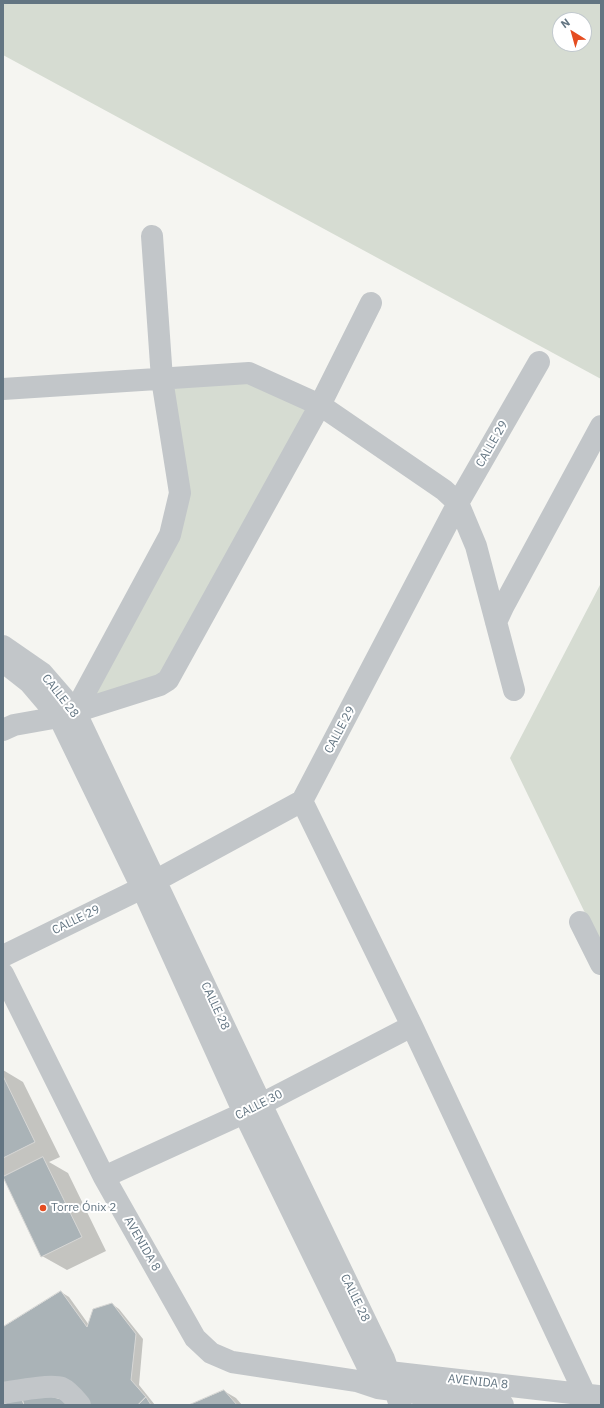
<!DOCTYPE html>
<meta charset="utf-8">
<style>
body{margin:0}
#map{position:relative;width:604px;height:1408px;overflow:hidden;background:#f5f5f1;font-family:"IBM Plex Sans",sans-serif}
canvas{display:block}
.frame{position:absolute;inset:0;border:4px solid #637582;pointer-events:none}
.north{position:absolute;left:552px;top:12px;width:40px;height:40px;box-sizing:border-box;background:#fff;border:1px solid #c1c8cd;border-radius:50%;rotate:323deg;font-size:11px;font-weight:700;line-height:16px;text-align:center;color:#637582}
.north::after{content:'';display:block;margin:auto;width:14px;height:18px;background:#e54d21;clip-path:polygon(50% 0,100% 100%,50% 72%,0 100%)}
</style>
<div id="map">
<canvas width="604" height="1408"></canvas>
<div class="frame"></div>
<div class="north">N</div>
</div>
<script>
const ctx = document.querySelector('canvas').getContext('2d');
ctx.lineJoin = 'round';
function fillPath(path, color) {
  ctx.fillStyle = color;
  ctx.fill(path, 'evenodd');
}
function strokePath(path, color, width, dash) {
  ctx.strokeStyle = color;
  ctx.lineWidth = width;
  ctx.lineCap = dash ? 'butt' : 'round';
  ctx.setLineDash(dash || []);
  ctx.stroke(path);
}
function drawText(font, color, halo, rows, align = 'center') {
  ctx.font = font + ' "IBM Plex Sans",sans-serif';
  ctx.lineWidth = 4;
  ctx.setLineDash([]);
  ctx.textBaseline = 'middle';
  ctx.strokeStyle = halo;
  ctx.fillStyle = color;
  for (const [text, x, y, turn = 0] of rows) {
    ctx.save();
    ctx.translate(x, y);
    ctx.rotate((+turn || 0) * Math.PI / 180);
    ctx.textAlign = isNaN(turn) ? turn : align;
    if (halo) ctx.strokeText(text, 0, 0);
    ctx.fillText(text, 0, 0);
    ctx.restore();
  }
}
fillPath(new Path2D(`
 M3,3H601V379L3,55ZM560,20H584V44H560Z
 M248,381L309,407L164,676L84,700L177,538L170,385Z
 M601,583V946L510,758Z`), '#d6dcd2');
fillPath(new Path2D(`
 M3,1070L23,1082L60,1157L49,1162L68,1173L106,1251L67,1270L42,1256L3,1176Z
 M61,1292L69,1297L89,1325L112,1304L119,1309L143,1339L139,1385L155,1405H87L3,1386V1329Z
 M224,1391L236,1398L242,1405H192Z`), '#0003');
const building = new Path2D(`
 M3,1076L35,1142L3,1158Z
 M43,1157L82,1237L41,1257L3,1177Z
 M61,1291L87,1327L93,1309L112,1303L136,1334L131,1380L146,1397L138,1405H86L3,1385V1327Z
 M224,1390L237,1405H189Z
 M66,1394L69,1405H24L22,1399Z
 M146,1397L151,1405H138Z
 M22,1399L24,1405H3V1404Z`);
fillPath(building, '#aab3b7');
strokePath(building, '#d6d6d4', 1);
strokePath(new Path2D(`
 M3,389L249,373L320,405L444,490L458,503L476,546L514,690
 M496,622L503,607L601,426
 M3,646L42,673L75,711L261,1104L384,1359L400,1405
 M6,664L30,683L59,717L142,888L244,1113L378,1388
 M75,711L170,535L180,493L162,379L152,236
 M3,730L14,725L59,717L160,685L168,680L320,405L371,303
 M302,801L412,1026L590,1405
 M580,922L601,964
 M3,956L142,888L302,801L458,503L539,362
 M3,974L104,1177L195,1338L211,1353L232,1362L357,1381L378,1388L503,1405
 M104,1177L244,1113L412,1026
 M376,1375L389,1372L598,1396
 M3,1393C16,1391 50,1384 62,1388C69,1391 75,1399 80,1405`), '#c2c6c9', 22);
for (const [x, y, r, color] of [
 [43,1208,4,"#e54d21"]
]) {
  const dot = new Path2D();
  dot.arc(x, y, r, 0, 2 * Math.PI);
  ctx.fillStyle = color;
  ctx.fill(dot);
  strokePath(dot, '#fff', 1.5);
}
drawText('12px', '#637582', '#fff', [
 ["CALLE 29",492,444,-60],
 ["CALLE 28",60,696,52],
 ["CALLE 29",340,730,-62],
 ["CALLE 29",76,920,-26],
 ["CALLE 28",215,1006,65],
 ["CALLE 30",259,1105,-27],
 ["AVENIDA 8",142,1244,60],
 ["CALLE 28",355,1298,64],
 ["AVENIDA 8",478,1382,6]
]);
drawText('12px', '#637582', '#fff', [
 ["Torre Ónix 2",51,1208]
], 'left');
</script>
